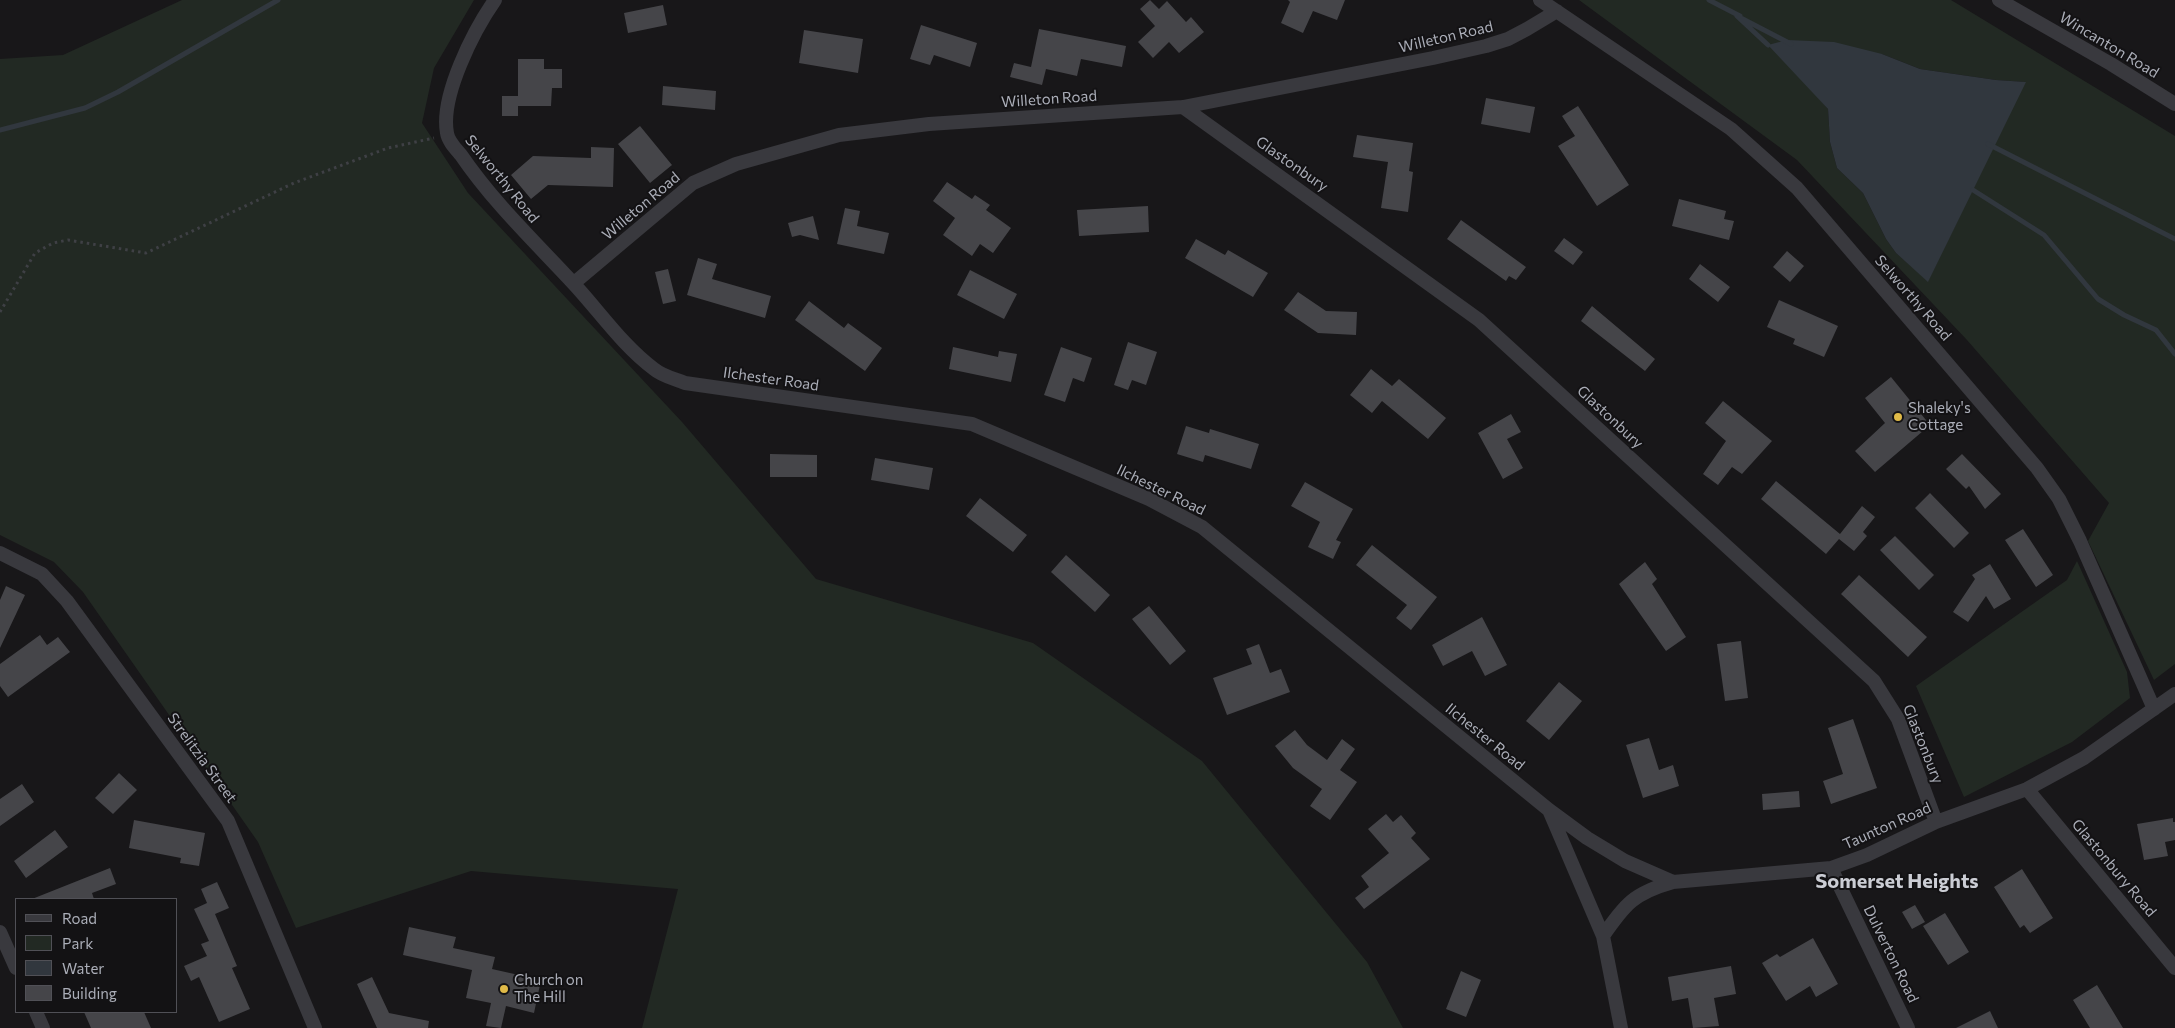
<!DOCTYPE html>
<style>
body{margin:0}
#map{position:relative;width:2175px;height:1028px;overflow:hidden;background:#181719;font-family:Commissioner,sans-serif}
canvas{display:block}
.legend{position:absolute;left:15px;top:898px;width:162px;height:115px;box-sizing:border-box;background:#131214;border:1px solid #505056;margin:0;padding:6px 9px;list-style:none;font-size:15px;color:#abaeb8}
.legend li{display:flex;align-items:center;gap:10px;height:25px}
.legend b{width:25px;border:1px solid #505056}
</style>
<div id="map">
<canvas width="2175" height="1028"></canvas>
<ul class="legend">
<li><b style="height:6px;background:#39393e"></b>Road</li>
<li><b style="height:14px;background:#222923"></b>Park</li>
<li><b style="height:14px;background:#31373e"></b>Water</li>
<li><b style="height:14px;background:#454549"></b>Building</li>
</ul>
</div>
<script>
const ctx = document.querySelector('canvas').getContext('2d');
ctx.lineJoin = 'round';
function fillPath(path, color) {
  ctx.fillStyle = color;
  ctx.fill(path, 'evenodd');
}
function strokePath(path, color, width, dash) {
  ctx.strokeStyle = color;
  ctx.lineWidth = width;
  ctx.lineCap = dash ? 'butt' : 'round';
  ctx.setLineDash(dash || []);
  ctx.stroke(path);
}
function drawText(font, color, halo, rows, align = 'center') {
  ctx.font = font + ' Commissioner,sans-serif';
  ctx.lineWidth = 4;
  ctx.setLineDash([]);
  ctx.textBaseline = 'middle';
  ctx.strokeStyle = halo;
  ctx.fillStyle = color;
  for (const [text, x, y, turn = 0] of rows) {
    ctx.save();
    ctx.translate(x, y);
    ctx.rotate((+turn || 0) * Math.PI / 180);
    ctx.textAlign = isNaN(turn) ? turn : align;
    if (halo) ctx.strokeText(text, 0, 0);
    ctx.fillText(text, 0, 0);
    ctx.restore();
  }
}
fillPath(new Path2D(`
 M182,0H474L434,68L422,123L468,193L682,422L816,579L1033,643L1202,761L1367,962L1403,1028H642L678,889L471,871L296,928L258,842L83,592L54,562L0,535V59L63,55Z
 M1579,0H1951L2175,136V664L2154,680L2088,541L2109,503L1967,340L1797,160ZM1882,54L1920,69L1996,80L2025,82L1928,281L1896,253L1886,239L1863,193L1837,168L1830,142L1828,109L1812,90Z
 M2077,561L2127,672L2130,698L2072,742L1964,797L1916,686L2067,580Z`), '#222923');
fillPath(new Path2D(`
 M1787,40L1834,42L1882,54L1920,69L1996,80L2026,82L1928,282L1896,253L1886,239L1863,193L1837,168L1830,142L1828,109L1768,45Z`), '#31373e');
strokePath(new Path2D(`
 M1709,0L1740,16
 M1768,45L1737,16L1791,44
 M0,130L85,108L118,92L278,0
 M1988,144L2175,239
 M1973,190L2044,235L2098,299L2124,315L2156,330L2175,354`), '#31373e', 5);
fillPath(new Path2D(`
 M1150,0L1159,9L1167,1L1186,22L1191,17L1204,32L1179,53L1169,42L1153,58L1138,42L1155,26L1140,9Z
 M1288,0H1345L1337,20L1313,11L1303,33L1281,23L1290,2Z
 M663,5L667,25L628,33L624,13Z
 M921,25L977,43L970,67L934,55L930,65L910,59Z
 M1039,29L1126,46L1122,67L1081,59L1077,76L1046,69L1042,85L1010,77L1014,63L1031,67Z
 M804,30L863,39L858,73L799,63Z
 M518,59H544V69H562V88H552L551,106H518V116H502V96H518Z
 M663,86L716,91L715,110L662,105Z
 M1486,98L1535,107L1530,133L1481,124Z
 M1578,106L1629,185L1597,206L1558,146L1575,136L1562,116Z
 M640,126L672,165L650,183L618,144Z
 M1357,135L1413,143L1409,171L1413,172L1408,212L1381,208L1388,162L1353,157Z
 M591,147L614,148L613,187L548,185L531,199L511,175L533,156L591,158Z
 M947,182L972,199L975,195L990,205L986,210L1011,228L993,253L980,244L972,256L943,235L955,218L933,201Z
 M1679,199L1726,211L1724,219L1734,221L1729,240L1672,226Z
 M1148,206L1149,232L1079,236L1077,210Z
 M845,208L860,211L857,226L889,233L884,254L837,244Z
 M813,216L819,240L800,235L792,237L788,223Z
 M1461,220L1526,267L1516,280L1509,276L1506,281L1447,239Z
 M1564,238L1583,252L1573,265L1554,251Z
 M1196,239L1225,255L1228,250L1268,273L1253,297L1185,258Z
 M1787,251L1804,266L1790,282L1773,267Z
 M698,258L717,264L712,279L771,296L765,318L687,295Z
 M1700,264L1730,287L1718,302L1689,279Z
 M668,269L676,301L663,304L655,272Z
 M970,270L1017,294L1004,319L957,295Z
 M1298,292L1326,311L1357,312L1356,335L1318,333L1284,310Z
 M1779,300L1838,326L1824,357L1793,344L1795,339L1767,327Z
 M809,301L844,328L848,323L882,348L865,371L795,320Z
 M1592,306L1655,359L1645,371L1581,321Z
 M1128,342L1157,352L1146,385L1132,380L1128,390L1114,385Z
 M953,347L998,357L999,351L1017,354L1011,382L949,369Z
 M1061,347L1092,358L1084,382L1073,378L1065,402L1044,395Z
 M1371,369L1392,386L1399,379L1446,418L1428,439L1382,401L1372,413L1350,395Z
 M1891,377L1930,425L1875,472L1855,451L1885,423L1865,398Z
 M1723,401L1772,441L1742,474L1732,467L1718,485L1703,474L1726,441L1705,423Z
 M1511,414L1521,432L1507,439L1523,468L1503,479L1478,433Z
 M1186,426L1209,433L1210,429L1259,444L1251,469L1205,455L1203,462L1177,454Z
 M770,454L817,455V477H770Z
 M1962,454L2001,494L1985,509L1969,486L1966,489L1946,469Z
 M875,458L933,468L929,490L871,480Z
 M1776,481L1840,534L1862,506L1875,517L1863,532L1867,536L1854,551L1839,539L1826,554L1761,499Z
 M1305,482L1353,509L1336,540L1341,542L1333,559L1308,547L1320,522L1291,506Z
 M1930,493L1969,533L1954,548L1915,508Z
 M980,498L1027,535L1013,552L966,516Z
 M2023,529L2053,575L2036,587L2005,540Z
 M1895,536L1934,575L1919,590L1880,550Z
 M1372,545L1437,597L1411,630L1396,618L1407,605L1356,565Z
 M1066,555L1110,595L1095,612L1051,572Z
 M1645,562L1657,579L1652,584L1686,637L1666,651L1619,584Z
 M1990,564L2011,599L1994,609L1986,596L1968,622L1953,612L1975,579L1972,575Z
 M1859,575L1927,637L1908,657L1841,594Z
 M6,586L25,595L0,648V600Z
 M1149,606L1186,651L1170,665L1132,619Z
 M1482,617L1507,665L1485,676L1472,651L1443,666L1432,645Z
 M40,635L47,645L58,637L70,652L8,697L0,686V664Z
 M1741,641L1748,698L1725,701L1717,644Z
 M1259,644L1270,673L1281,669L1290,692L1227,715L1213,678L1252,664L1246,649Z
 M1559,682L1582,701L1549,740L1526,721Z
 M1853,719L1877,788L1831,804L1823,781L1843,774L1828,728Z
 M1295,730L1307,745L1327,760L1342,739L1355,749L1340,770L1357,782L1330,820L1310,806L1322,789L1293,768L1275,746Z
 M1649,738L1659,770L1673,765L1679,786L1643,798L1626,745Z
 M119,773L137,790L113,814L95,798Z
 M22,784L34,802L0,826V799Z
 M1799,791L1800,807L1763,810L1762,794Z
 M1386,814L1393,822L1401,815L1416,833L1411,838L1430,859L1364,909L1355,898L1369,887L1361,876L1389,853L1368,829Z
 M2173,818V822H2175V840L2165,842L2168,856L2144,860L2137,824Z
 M134,820L205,833L199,866L180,863L181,858L129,848Z
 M55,830L68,847L26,878L14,861Z
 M110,868L116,884L92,893L94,899H32Z
 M2022,869L2053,918L2030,933L2024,925L2020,928L1994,887Z
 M217,882L229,908L215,914L237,966L232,968L250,1009L219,1022L199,977L191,981L184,966L207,956L201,944L209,941L194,909L207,903L201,889Z
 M1915,905L1925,922L1912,929L1902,912Z
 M1945,913L1969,952L1948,965L1923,926Z
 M409,927L456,937L453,948L495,957L492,969L541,980L534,1013L506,1006L501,1028L486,1026L491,1003L466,998L472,970L403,955Z
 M1813,938L1838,984L1816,997L1810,986L1786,1001L1762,963L1777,954L1780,957Z
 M1731,966L1736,994L1714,998L1719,1026L1693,1028L1688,998L1672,1001L1668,977Z
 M1461,971L1481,980L1466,1017L1446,1009Z
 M372,977L389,1013L429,1021L428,1028H377L357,984Z
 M2097,985L2123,1028H2090L2073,1000Z
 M1990,1011L1998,1028H1956Z
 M84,1012H144L151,1028H91Z`), '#454549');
strokePath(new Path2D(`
 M0,312L35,253L53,243L68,240L146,253L294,183L388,148L434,138`), '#3f4045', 3, [2.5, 4]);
strokePath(new Path2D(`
 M495,0C474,30 440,96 447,133C448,141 456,149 461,155C493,202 535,242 573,283C600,312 622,345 654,369C662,376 675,379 685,383L972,424L1149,499L1202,527L1549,810L1603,936L1621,1028
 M1540,0L1731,129L1797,188L2037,468L2059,499L2080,541L2154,709
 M1999,0L2111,64L2175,104
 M1183,107L1479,320L1874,681L1898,719L1936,822
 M574,283L693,183L736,164L839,135L929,124L1183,107L1433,58L1486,46L1508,39L1527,29L1557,11
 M0,553L42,574L67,601L228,821L315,1028
 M2027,789L2175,968
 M1549,810L1587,838L1625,861L1673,882
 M1831,868L1908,1028
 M0,932L16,968
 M1603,936C1625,904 1634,893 1673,882L1831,868L1867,855L1936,822L2027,789L2084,758L2175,694
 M36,1012L43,1028`), '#39393e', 14);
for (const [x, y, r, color] of [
 [1898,417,5,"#e0ba48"],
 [504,989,5,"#e0ba48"]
]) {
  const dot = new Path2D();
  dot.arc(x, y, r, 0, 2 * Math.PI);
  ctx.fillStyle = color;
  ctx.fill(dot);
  strokePath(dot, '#131214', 2);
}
drawText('15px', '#abaeb8', '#131214', [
 ["Willeton Road",1446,37,-13],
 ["Wincanton Road",2109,45,31],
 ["Willeton Road",1049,99,-4],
 ["Glastonbury",1292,164,35],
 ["Selworthy Road",502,179,51],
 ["Willeton Road",641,206,-40],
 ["Selworthy Road",1913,298,49],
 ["Ilchester Road",771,379,8],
 ["Glastonbury",1610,417,43],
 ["Ilchester Road",1161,490,26],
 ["Ilchester Road",1485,737,39],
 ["Glastonbury",1923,744,68],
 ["Strelitzia Street",202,758,54],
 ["Taunton Road",1887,826,-24],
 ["Glastonbury Road",2114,868,50],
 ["Dulverton Road",1891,954,64]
]);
drawText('15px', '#abaeb8', '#131214', [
 ["Shaleky's",1908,408],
 ["Cottage",1908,425],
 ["Church on",514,980],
 ["The Hill",514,997]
], 'left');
drawText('bold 20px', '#cbcdd4', '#131214', [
 ["Somerset Heights",1897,881]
]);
</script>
